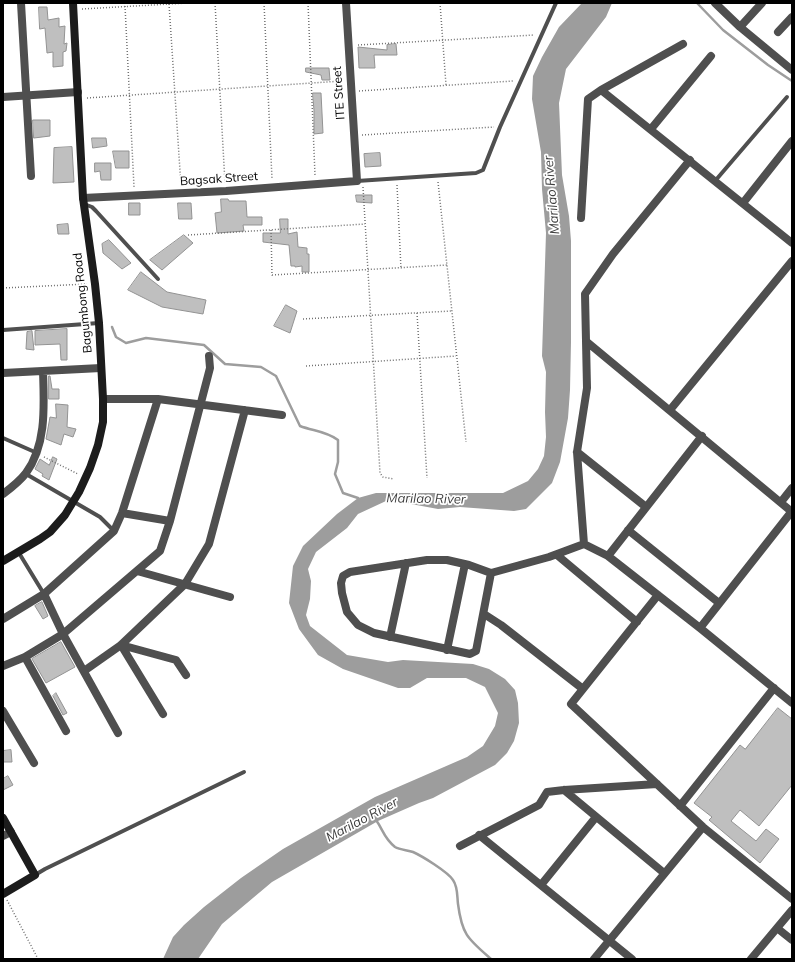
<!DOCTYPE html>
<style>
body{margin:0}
#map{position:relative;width:795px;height:962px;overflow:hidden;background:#fff;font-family:Mulish,sans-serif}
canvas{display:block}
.frame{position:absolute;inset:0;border:4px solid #000;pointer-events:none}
</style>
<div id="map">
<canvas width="795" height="962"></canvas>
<div class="frame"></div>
</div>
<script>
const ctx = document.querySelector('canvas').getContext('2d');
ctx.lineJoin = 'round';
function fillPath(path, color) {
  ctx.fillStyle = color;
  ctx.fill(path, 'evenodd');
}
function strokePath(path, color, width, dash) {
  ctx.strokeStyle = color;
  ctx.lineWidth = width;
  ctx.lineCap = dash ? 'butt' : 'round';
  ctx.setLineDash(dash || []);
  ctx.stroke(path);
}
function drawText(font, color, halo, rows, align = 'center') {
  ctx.font = font + ' Mulish,sans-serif';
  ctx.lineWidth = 3.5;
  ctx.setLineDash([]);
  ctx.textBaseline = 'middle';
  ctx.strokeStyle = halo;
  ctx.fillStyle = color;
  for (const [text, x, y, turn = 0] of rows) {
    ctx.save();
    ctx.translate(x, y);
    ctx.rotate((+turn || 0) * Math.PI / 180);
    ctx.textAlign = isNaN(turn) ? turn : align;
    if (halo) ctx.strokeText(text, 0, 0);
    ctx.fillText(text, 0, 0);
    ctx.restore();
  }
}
fillPath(new Path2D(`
 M582,3H612L606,17L566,69L559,103L562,175L569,216L571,241V342L570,390L568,418L560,462L552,483L526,509L514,511L460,507L438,509L411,504L400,500L386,501L358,514L347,528L316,552L308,569L311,581L310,599L306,615L310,626L347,655L388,662L403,660L473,664L489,669L505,679L515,690L518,703L519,723L514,741L507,753L495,765L433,798L419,803L378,821L272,882L222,924L198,959H163L173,937L184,925L204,907L241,878L283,849L375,797L467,757L483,746L495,726L498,713L485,687L466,678H427L410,688H398L343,669L318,655L299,629L289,603L293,566L303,546L337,514L358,498L376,493H503L528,481L538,469L544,456L546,437L545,412L546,372L542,356L546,233L542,189L541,152L532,99L533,76L542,57L559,27Z`), '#9d9d9d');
strokePath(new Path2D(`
 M697,3L723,30L768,65L792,81
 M112,327L116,337L126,343L146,338L204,345L225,364L261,367L276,376L300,426C313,431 326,431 338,440V462L335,474L343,493L358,498
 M376,820C384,831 383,837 395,847C400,850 408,850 413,852C422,856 448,872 453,880C458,887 457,896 458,904C462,935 468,939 491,959`), '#9d9d9d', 2.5);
const building = new Path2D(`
 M39,7H47L48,20L59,18V27L65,26L64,44L67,43L66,51L63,52V66L53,67V52L47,53L45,28L40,29Z
 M396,44L397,55H374L375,68H359L358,47L387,50V45Z
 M306,68H329L330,80H322L321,75L306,72Z
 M313,93H321L323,133L314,134V111Z
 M33,120H50V136L34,138Z
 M92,138H106L107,146L93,148Z
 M72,147L74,182L53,183L54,148Z
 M113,151H129V168H116Z
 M380,153L381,166L365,167L364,154Z
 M95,163H111V180H101L100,171L95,172Z
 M356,195H372V203L357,202Z
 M221,199H228L229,201H246L247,217H262V225H243L244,231L217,233L215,213L221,212Z
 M129,203H140V215H129Z
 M178,203H191L192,219H179Z
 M280,219H288V234L297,232L298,247L307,248V254H309V272H302V266L295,267V266H291L289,245L263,242V233H280Z
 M68,224L69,234H58L57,225Z
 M184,235L193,243L162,270L150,260Z
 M109,240L131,263L122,269L103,253L102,244Z
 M141,272L167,292L206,300L203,314L162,307L128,290Z
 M286,305L297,311L290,333L274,326Z
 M67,329V360H61L60,344L35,345V331Z
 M32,331L34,350L26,349L27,332Z
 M49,376H50L52,389H59V399H49Z
 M56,404L68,405L67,427L76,429L73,437L64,434L61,445L46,439L50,417L56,418Z
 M53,457L57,459L49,480L42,476L43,474L35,469L40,459L49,465Z
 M42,602L48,616L43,619L35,606Z
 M61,642L75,667L46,683L32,659Z
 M56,693L67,713L63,715L53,696Z
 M778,708L792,719V785L759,826L740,810L731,821L756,841L766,829L779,839L760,863L709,820L712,817L694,803L740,745L745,749Z
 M11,750L12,762H3V751Z
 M8,776L13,785L3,790V779Z`);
fillPath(building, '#bfbfbf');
strokePath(building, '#939393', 1);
strokePath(new Path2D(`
 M215,3L225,183
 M264,3L272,179
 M308,3L315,175
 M440,3L446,85
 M169,4L181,186
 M125,6L134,187
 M82,9L188,3
 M358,45L534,35
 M359,91L513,81
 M87,98L342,81
 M362,135L494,127
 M438,182L466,442
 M397,185L401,269
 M363,187L380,473L383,477L394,479
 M271,230L272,275L447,265
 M188,235L365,224
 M3,288L87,284
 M417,313L427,478
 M303,319L451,311
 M306,366L456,356
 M44,457L78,474
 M7,900L37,957`), '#717171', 1.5, [1, 2]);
strokePath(new Path2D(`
 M357,181L476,173L483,170L500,127L556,3
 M715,181L787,97
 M84,204L92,207L96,211L158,279
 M3,330L99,323
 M3,438L37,453
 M26,474L100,517L114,531
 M19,553L44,594
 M35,875L45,869L244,772`), '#4f4f4f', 4);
strokePath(new Path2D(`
 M21,3L31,176
 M715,3L740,27L792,70
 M740,27L762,3
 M778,32L792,17
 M601,90L683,44
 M3,97L78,92
 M651,129L711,56
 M83,198L226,191L357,181L346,3
 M743,203L792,141
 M581,218L588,99L601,90L792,243
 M587,342L792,512
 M3,373L101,368
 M103,399H158L282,415
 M670,410L792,261
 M577,452L646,507
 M3,494C11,488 20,481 26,473C47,444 44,405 43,371
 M781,502L792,488
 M122,513L170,521
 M628,530L719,603
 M584,544L577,452L587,388L585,294L613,254L690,160
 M584,544L608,556L700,628L792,703
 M557,555L637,622
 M608,556L702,436
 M137,571L230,597
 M491,573L476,651L470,654L374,633L358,625L347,612L342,593L341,583L343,576L350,572L427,560H447L469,565L491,573L549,557L584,544
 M44,594L63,634L118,733
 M658,595L571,704L703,827L792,899
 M484,614L501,625L583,689
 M3,619L44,594L114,531L122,513L158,399
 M700,628L792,511
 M390,637L406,563
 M121,645L163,714
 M121,645L176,660L186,675
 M447,650L465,564
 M25,657L66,731
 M3,666L25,657L63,634L160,551L170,521L210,368L209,356
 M84,671L121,645L185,584L209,544L245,410
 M3,711L34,763
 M564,790L664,873
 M680,806L774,688
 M479,835L632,959
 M3,836L11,832
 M460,846L539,805L547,792L564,790L657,784
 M541,885L596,817
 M777,928L792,940
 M594,959L703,827
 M751,959L792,910`), '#4f4f4f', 8);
strokePath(new Path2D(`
 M3,561L40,539L50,532L65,515L79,492L90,468L98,445L103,422V399L99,323L95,284L83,198L73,3
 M3,818L35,875L3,894`), '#1c1c1c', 8);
drawText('12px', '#000', '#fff', [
 ["ITE Street",339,93,-94],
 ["Bagsak Street",219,179,-4],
 ["Bagumbong Road",83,303,-96]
]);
drawText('italic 13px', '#3e3e3e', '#fff', [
 ["Marilao River",552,195,-95],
 ["Marilao River",426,499,1],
 ["Marilao River",362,820,-28]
]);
</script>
